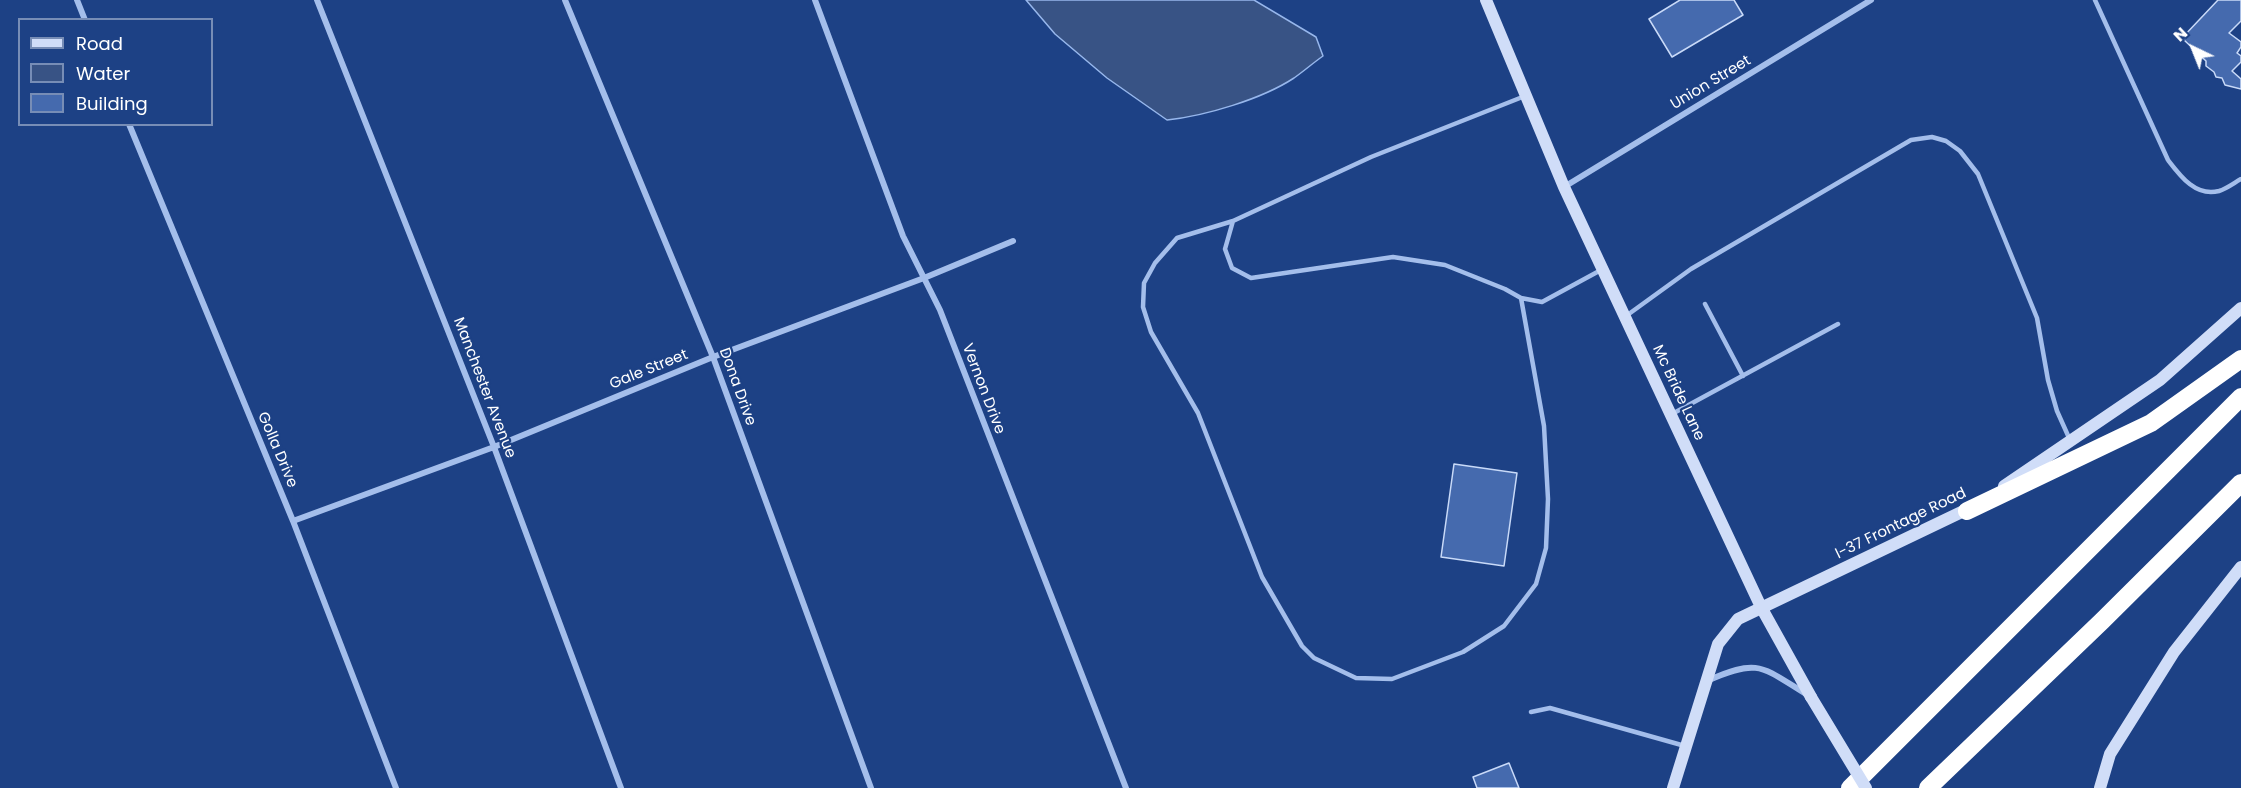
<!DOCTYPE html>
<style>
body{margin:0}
#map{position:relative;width:2241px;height:788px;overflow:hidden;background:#1d4185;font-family:Poppins,sans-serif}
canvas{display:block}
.legend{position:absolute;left:18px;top:18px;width:195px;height:108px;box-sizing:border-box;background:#1d4185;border:2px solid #778db6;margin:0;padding:8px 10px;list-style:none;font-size:18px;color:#fff}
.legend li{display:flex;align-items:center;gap:12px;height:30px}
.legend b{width:30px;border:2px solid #778db6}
.north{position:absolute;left:2163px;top:18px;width:60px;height:60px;-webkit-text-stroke:4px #1d4185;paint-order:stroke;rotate:317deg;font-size:16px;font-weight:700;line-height:24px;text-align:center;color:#fff}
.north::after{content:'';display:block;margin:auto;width:21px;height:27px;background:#fff;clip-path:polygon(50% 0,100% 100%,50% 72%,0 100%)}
</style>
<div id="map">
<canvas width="2241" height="788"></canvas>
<ul class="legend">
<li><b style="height:8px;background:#d0ddf8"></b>Road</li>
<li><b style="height:16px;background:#385385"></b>Water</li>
<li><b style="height:16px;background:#456aae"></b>Building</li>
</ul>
<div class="north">N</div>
</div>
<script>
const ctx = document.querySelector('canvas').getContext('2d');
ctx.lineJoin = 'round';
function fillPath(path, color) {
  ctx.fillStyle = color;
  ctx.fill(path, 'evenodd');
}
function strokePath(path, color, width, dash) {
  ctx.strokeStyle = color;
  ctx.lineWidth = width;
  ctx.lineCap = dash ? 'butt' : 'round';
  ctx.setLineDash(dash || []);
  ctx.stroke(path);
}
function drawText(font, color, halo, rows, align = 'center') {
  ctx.font = font + ' Poppins,sans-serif';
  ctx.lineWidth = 4.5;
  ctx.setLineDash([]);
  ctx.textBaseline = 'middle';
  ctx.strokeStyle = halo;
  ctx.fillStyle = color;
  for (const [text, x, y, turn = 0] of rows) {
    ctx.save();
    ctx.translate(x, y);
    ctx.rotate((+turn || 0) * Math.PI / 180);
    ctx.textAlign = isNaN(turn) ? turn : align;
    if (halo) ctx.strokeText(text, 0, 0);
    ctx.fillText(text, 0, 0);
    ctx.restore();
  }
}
const water = new Path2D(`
 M1026,0H1254L1316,37L1323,56C1313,63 1304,71 1294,78C1262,99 1205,116 1167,120L1107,78L1055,34Z`);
fillPath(water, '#385385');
strokePath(water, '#97b7ec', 1.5);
const building = new Path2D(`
 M1680,0H1734L1743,15L1672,57L1649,19Z
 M2218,0H2241V21L2229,33L2241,42V47L2237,53L2241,56V62L2232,71L2241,79V89L2225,85L2222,78L2216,77L2214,72L2206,66V61L2182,38Z
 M1454,464L1517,473L1504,566L1441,557Z
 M1509,763L1519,788H1477L1473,777Z`);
fillPath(building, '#456aae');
strokePath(building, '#c9daf8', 1.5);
strokePath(new Path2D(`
 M2095,0L2168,160C2181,177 2196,197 2219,191C2226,189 2234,183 2241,179
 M1525,96L1371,157L1233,221L1225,249L1232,268L1251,278L1393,257L1445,265L1505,289L1521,298L1542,302L1601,270
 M1233,221L1177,238L1155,263L1144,283L1143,307L1151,332L1198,413L1262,577L1302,646L1314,658L1356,678L1392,679L1463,652L1504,626L1536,584L1546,548L1548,499L1544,426L1521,298
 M1705,304L1743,376
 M1626,316L1691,269L1911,140L1932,137L1946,141L1960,151L1978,174L2037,318L2048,380L2057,411L2070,440
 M1672,414L1838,324
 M1531,712L1550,708L1685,746`), '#a4beeb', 4.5);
strokePath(new Path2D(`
 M77,0L85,20
 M317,0L494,447L621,788
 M565,0L713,357L871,788
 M815,0L903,236L940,310L1126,788
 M129,124L293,521L396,788
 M1564,187L1871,0
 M293,521L494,447L713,357L924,278L1013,241
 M1709,680C1759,658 1762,667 1806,694`), '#a4beeb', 6);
strokePath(new Path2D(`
 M1486,0L1564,187L1761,607L1811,697
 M2004,486L2160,380L2241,308
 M1673,788L1718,644L1738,619L1972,507
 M2100,788L2110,754L2174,652L2241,567`), '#d0ddf8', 12);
strokePath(new Path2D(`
 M1967,511L2151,423L2241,359
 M1850,788L2241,397
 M1928,788L2102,621L2241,483`), '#fff', 18);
strokePath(new Path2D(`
 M1811,697L1866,788`), '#d0ddf8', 12);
drawText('15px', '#fff', '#1d4185', [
 ["Union Street",1711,83,-31],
 ["Gale Street",649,370,-22],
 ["Dona Drive",737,387,70],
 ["Manchester Avenue",484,388,69],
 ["Vernon Drive",983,389,69],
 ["Mc Bride Lane",1678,393,65],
 ["Golla Drive",277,450,67],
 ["I-37 Frontage Road",1901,524,-26]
]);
</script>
